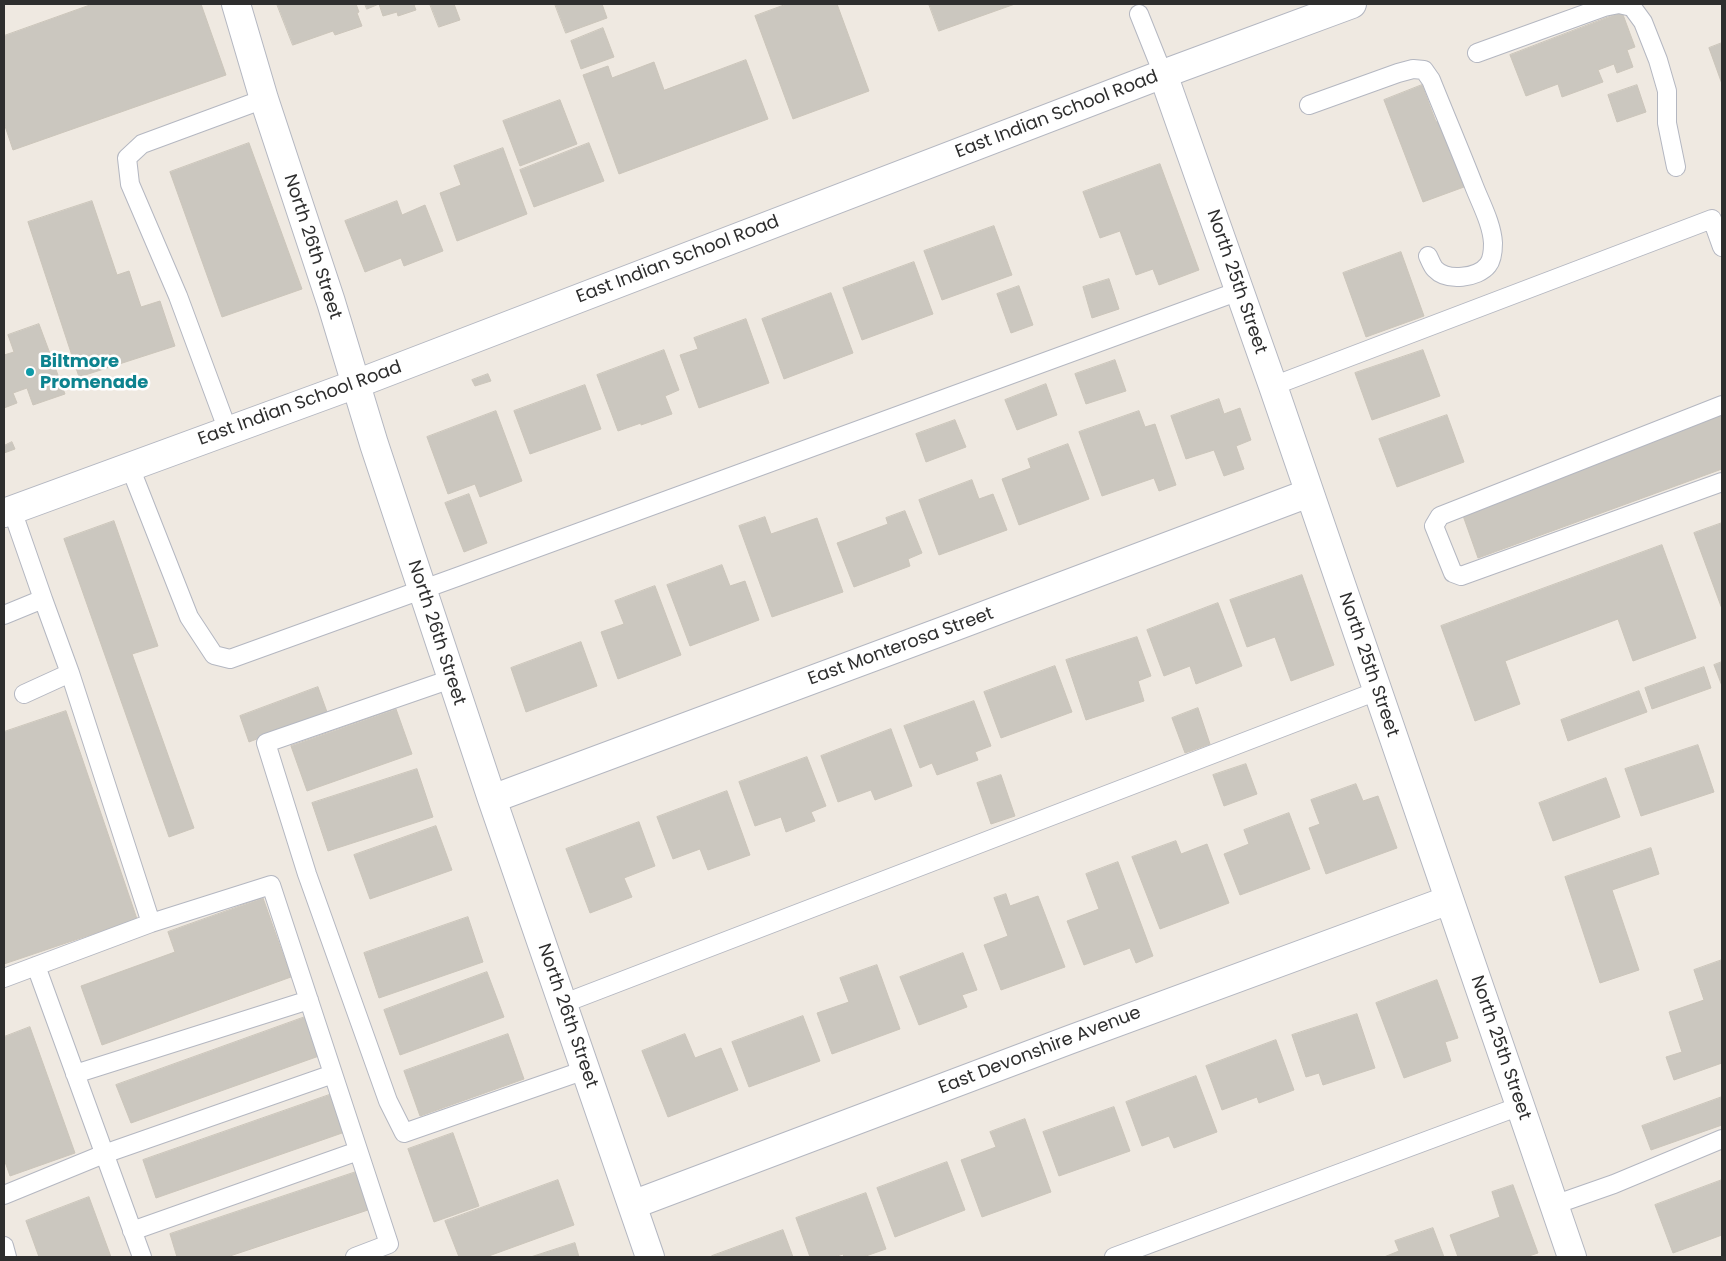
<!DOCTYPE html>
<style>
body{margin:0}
#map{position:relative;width:1726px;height:1261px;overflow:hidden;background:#efe9e1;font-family:Poppins,sans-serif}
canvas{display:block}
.frame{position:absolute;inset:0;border:5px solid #2e2e2e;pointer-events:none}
</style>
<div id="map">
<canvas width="1726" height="1261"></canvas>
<div class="frame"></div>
</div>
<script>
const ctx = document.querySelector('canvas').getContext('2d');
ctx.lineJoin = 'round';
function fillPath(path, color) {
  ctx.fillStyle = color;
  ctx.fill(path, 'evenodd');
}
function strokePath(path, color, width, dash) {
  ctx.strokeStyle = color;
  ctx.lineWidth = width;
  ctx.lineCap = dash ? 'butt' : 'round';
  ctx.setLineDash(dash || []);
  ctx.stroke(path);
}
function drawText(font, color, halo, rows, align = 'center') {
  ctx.font = font + ' Poppins,sans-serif';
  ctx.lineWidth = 5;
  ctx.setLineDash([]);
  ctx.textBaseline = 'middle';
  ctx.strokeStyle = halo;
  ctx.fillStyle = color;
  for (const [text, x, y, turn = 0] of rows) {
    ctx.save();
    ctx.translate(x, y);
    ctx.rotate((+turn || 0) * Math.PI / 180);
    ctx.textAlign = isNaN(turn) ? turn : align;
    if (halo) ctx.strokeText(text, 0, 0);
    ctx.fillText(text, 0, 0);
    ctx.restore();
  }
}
const building = new Path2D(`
 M93,4H201L226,75L13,150L4,123V36Z
 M277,4H356L359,12L357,13L362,26L335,35L333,31L293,45Z
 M365,4H418L414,5L416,10L398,16L397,12L383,16L379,4L367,9Z
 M430,4H454L460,20L439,27Z
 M555,4H602L607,18L566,33Z
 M787,4H837L869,91L793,119L755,16Z
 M929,4H1015L939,31Z
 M1622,12L1635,47L1627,50L1633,67L1617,73L1614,64L1598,70L1603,82L1562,97L1558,84L1526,96L1510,55Z
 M603,28L614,57L581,69L571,41Z
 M1722,43V84L1709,48Z
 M746,60L768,119L619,174L583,75L608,66L612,78L654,62L664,90Z
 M1422,85L1436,122L1439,121L1464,187L1423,202L1384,100Z
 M1637,85L1646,112L1617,122L1608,95Z
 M560,100L577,144L520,166L503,121Z
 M249,143L302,289L222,317L170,172Z
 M589,143L604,181L534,207L520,170Z
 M503,148L527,214L457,241L440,193L461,185L454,166Z
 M1160,164L1199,270L1159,285L1153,269L1136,275L1120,231L1100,238L1083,192Z
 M92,201L117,275L129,271L141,307L160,301L175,346L79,377L28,222Z
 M397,201L402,215L425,205L443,251L404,266L401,258L365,272L345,221Z
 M994,226L1012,275L942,300L924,251Z
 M1401,252L1424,316L1366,337L1343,273Z
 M914,262L933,314L862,340L843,288Z
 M1109,279L1119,309L1092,318L1083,287Z
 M1019,286L1033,325L1011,333L997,294Z
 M831,293L853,353L784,379L762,319Z
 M746,319L769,383L699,408L680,355L698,349L694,338Z
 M39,324L65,394L33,405L27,388L13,393L17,403L4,408V355L14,352L8,335Z
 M664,350L679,390L665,396L672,414L641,425V423L618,431L597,375Z
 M1423,350L1440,396L1372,420L1355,373Z
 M1115,360L1126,391L1086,404L1075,374Z
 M488,374L491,381L475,386L472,380Z
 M1046,384L1057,415L1017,430L1005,400Z
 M585,385L601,429L530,454L514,411Z
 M1219,399L1224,414L1240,408L1251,440L1236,446L1244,469L1224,476L1214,450L1186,459L1171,416Z
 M496,411L522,481L480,497L475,484L448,494L427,437Z
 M1139,411L1145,427L1155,424L1176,485L1159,491L1154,478L1102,496L1079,432Z
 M1447,415L1464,462L1397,487L1379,439Z
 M1722,415V469L1478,558L1461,510Z
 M955,420L966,447L926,462L916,434Z
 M12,442L15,449L4,453V446Z
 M1068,444L1089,499L1019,525L1002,479L1031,468L1028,459Z
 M972,480L979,499L993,494L1007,530L939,555L919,500Z
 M469,494L487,543L464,552L445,503Z
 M905,511L922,553L908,559L910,566L854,587L837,543L888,524L886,518Z
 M765,517L771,534L817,518L843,592L772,617L739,526Z
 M114,521L158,646L132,654L194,828L169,837L64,539Z
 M1722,523V609L1694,533Z
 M1662,545L1696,638L1633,661L1618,619L1505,661L1520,704L1475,721L1441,626Z
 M722,565L730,586L745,581L759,620L690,646L667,585Z
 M1302,575L1334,665L1291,681L1275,637L1247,647L1230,600Z
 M655,586L681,655L618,679L601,632L624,624L615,601Z
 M1218,603L1242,666L1196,684L1190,666L1164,676L1147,630Z
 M1137,637L1151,676L1138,681L1144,701L1086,720L1066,660Z
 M581,642L597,686L526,712L511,668Z
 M1722,662V686L1714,665Z
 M1055,666L1072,712L1001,738L984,692Z
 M1704,667L1711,688L1652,709L1645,688Z
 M318,687L327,712L249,742L240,716Z
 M1639,691L1647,712L1568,741L1561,720Z
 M974,701L991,746L975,752L978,760L937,775L932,763L920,768L904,726Z
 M1198,708L1210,744L1185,753L1172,718Z
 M396,709L412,754L307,791L291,746Z
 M66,711L137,919L4,964V732Z
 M891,729L912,786L875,800L871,790L838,802L821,756Z
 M1698,745L1714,792L1641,816L1625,769Z
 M807,757L826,806L811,812L815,821L786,832L781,817L755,826L739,782Z
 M1246,764L1257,794L1224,806L1213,775Z
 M417,769L433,817L328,851L312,803Z
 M1001,775L1015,816L991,824L977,783Z
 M1606,778L1620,817L1553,841L1539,803Z
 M1356,784L1363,801L1378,796L1397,848L1326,874L1309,828L1320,824L1311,800Z
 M727,791L750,855L708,870L700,849L673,859L657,817Z
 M1289,813L1310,869L1240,895L1224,854L1249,844L1244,830Z
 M639,822L655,866L624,878L632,897L590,913L566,849Z
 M436,826L452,870L370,899L354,855Z
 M1176,841L1181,854L1207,844L1229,903L1160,929L1132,857Z
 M1651,848L1659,874L1612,890L1639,970L1600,983L1565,877Z
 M1118,862L1153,956L1136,963L1130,948L1084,965L1067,921L1099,909L1086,874Z
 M1006,894L1010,906L1038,896L1065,967L1001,990L984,945L1008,936L994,898Z
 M263,898L291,977L102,1045L81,986L175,952L168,932Z
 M468,917L483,962L379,998L364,953Z
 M963,953L977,990L962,995L967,1007L919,1025L900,977Z
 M1722,960V1063L1674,1080L1666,1057L1682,1052L1669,1012L1704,1000L1694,970Z
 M877,965L900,1029L832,1054L817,1013L849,1002L840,978Z
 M487,972L504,1017L400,1055L384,1010Z
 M1437,980L1458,1038L1445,1042L1451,1061L1404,1078L1376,1003Z
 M1357,1014L1375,1068L1323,1085L1319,1073L1306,1077L1292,1035Z
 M803,1016L820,1061L749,1087L732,1042Z
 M305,1017L319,1056L131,1123L116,1085Z
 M30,1027L75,1153L10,1176L4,1159V1037Z
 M508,1034L524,1079L420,1116L404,1071Z
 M685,1034L695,1058L721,1048L738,1090L668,1117L642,1051Z
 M1276,1040L1294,1090L1259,1103L1257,1097L1222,1110L1206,1066Z
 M1196,1076L1217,1132L1174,1148L1169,1136L1142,1146L1126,1102Z
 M332,1094L345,1132L156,1198L143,1160Z
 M1722,1097V1125L1651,1150L1642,1126Z
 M1114,1107L1130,1151L1059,1176L1043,1132Z
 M1025,1119L1051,1192L982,1217L961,1160L996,1147L990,1132Z
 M453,1133L479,1206L434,1222L408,1149Z
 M947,1162L965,1210L895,1237L877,1188Z
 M359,1171L371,1209L227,1257H177L170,1234Z
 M558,1180L574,1225L486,1257H459L445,1221Z
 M1722,1180V1235L1673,1253L1655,1205Z
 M1513,1185L1538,1253L1526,1257H1458L1450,1235L1500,1217L1492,1192Z
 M866,1193L886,1249L863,1257H844L843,1254L834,1257H810L796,1218Z
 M89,1197L111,1257H39L26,1221Z
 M1433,1228L1444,1257H1384L1399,1251L1395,1241Z
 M783,1230L793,1257H713L712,1256Z
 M575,1243L579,1257H531Z`);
fillPath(building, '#cbc7bf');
strokePath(building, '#cbc5ba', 1);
const lane = new Path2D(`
 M1139,14L1163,74
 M1477,53L1604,7L1619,4L1632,7L1643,22L1658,60L1667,91V123L1676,167
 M1309,105L1398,73L1413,69L1424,70L1431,80C1445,115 1460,150 1474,186C1481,204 1492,224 1493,243C1493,250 1492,260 1488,265C1478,278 1447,282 1435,269C1432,266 1430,260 1428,256
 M1273,386L1712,219L1722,247
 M1722,405L1440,516L1434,526L1453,573L1461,576L1722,482
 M228,431L178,296L130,184L127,158L142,144L264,99
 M130,467L189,617L214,655L230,659L457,577L1239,291
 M4,615L43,599L12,510
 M70,673L151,923
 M451,679L266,743L307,874L388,1101L404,1133L585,1070
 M24,694L70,673L43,599
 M36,966L142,1257
 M4,978L151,923L271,885L389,1244L355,1257
 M562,1004L1377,691
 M75,1074L309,1000
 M4,1195L104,1154L333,1074
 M1554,1205L1614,1184L1722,1139
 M132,1231L358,1151
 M4,1246L7,1257
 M1114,1257L1520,1106`);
const street = new Path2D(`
 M236,4L264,99L331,302L374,444L492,799L650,1257
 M1163,74L1273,386L1572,1257
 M492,799L943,631L1309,493
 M632,1205L1069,1040L1449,900`);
const secondary = new Path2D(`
 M4,513L356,384L1163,74L1352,4`);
strokePath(lane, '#b4b7c1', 20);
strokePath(street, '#b4b7c1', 30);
strokePath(secondary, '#b4b7c1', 30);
strokePath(lane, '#fff', 18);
strokePath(street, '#fff', 28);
strokePath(secondary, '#fff', 28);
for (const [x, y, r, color] of [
 [30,372,5,"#0f9aa8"]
]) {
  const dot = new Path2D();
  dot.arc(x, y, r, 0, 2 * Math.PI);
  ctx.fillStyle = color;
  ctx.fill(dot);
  strokePath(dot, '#fff', 2);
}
drawText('18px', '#2e2e2e', '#fff', [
 ["East Indian School Road",1057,115,-21],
 ["North 26th Street",312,247,72],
 ["East Indian School Road",678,260,-21],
 ["North 25th Street",1236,282,71],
 ["East Indian School Road",300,404,-20],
 ["North 26th Street",436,633,72],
 ["East Monterosa Street",901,647,-20],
 ["North 25th Street",1368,665,71],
 ["North 26th Street",567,1016,71],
 ["North 25th Street",1500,1048,71],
 ["East Devonshire Avenue",1040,1051,-21]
]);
drawText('bold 18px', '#0d838f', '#fff', [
 ["Biltmore",40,362],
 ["Promenade",40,383]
], 'left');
</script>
